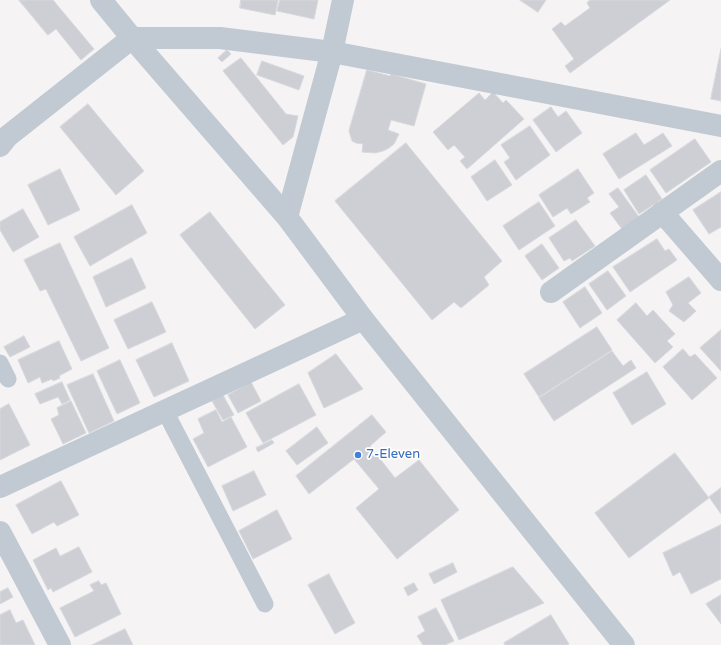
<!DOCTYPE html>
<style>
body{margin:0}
canvas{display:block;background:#f5f3f3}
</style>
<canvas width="721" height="645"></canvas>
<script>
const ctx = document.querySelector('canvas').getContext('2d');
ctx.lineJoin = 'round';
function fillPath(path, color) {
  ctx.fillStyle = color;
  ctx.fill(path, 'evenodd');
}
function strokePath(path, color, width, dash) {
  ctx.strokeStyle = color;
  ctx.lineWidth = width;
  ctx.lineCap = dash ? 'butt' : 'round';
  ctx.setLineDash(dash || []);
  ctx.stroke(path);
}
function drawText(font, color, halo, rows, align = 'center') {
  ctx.font = font + ' "Varela Round",sans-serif';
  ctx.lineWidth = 3.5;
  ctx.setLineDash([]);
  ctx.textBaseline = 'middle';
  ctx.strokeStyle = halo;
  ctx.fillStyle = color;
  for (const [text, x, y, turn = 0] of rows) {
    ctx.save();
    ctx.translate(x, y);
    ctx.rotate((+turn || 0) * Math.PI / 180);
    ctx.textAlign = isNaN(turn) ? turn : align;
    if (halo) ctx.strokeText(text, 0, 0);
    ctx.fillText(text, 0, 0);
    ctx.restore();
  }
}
const building = new Path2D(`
 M19,0H53L94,49L81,60L56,29L48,35Z
 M241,0H278L275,15L240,8Z
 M280,0H318L314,19L277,11Z
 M520,0H546L538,12Z
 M590,0H670L570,73L565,66L574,59L552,29L561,22L565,26L590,8L587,3Z
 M721,49V101L711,99Z
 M227,50L231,54L222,62L218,58Z
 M241,58L286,114L298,116L293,137L283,145L223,71Z
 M262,61L304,76L299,90L257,75Z
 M367,70L390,76L391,74L426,84L414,126L391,120L388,130L399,134L394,144L389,148L383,151L375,153L362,152L363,144L356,143L352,141L349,131Z
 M493,92L503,103L506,100L524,119L467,169L460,161L465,157L454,145L448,150L433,132L479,93L485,100Z
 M88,104L144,171L116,195L60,127Z
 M551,107L558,117L566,111L582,133L556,152L533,120Z
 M530,126L550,155L516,180L504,162L510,158L501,145Z
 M636,133L644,145L663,133L672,146L619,179L603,154Z
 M695,139L711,162L666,193L650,170Z
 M406,143L502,261L484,277L489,285L461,308L454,302L432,320L335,201Z
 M495,160L512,185L487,201L471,177Z
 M60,169L80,210L48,225L28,185Z
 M578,169L594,193L587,198L590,202L571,214L567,208L553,217L539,195Z
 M646,175L662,199L639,214L624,190Z
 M618,188L639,217L622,229L610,213L619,207L609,194Z
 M721,192V227L709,234L693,210Z
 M539,202L555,226L519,250L503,226Z
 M132,205L147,233L90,266L74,237Z
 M23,209L39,237L13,252L0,230V222Z
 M210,212L285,305L255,329L180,235Z
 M576,220L595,246L572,261L570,258L564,261L549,238Z
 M657,239L665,251L669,249L677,260L630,292L613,267Z
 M60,243L109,348L81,361L46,289L40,291L24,260Z
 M542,244L559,268L542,280L525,256Z
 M132,258L146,288L106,307L93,277Z
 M608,271L626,296L607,310L589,284Z
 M689,277L701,293L688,303L696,311L684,322L669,311L673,305L666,292Z
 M585,287L602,313L580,328L563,302Z
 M152,302L166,332L128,349L114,320Z
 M636,303L647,316L653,310L675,334L667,341L673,347L655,363L617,320Z
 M597,327L612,350L539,397L524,374Z
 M721,330V371L700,348Z
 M24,336L30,347L10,357L4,347Z
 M59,341L72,369L59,376L60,378L53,381L52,379L42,383L40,377L28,383L18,360Z
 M172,343L189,381L154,397L136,360Z
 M683,349L690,357L695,354L717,378L692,400L663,367Z
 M612,351L623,366L631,360L636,368L554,421L539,398Z
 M336,354L363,389L324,408L308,373Z
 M120,360L140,403L117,414L97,371Z
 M647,372L666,404L632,425L613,393Z
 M93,374L114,421L89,433L67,385Z
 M62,382L70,400L62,404L58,397L40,404L35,394Z
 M251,382L261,401L238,413L228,395Z
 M299,384L316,415L263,443L246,413Z
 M223,395L234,415L223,420L212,401Z
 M71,401L86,433L63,444L51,419L59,415L57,408Z
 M9,404L30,445L0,460V409Z
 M216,410L222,422L231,417L247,447L208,467L193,439L204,433L198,419Z
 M372,415L386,432L370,446L395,478L419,460L459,510L397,559L356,508L379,489L354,459L309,494L296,476Z
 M317,427L328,443L297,465L286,451Z
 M272,440L274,443L258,452L256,448Z
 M675,453L709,498L629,558L595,513Z
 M254,471L266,495L233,511L222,486Z
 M61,481L79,515L57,526L54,522L32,534L16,505Z
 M721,488V514L709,497Z
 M277,510L292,539L253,559L239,531Z
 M721,525V579L691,594L680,572L673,576L663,553Z
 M79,547L92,572L53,592L51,588L48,590L33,560L56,548L60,556Z
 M453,563L457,572L434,584L429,574Z
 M513,567L544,603L459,640L441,600Z
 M329,574L355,623L335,634L308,585Z
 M99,581L101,585L106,583L121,614L75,637L60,608L94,591L90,585Z
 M414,583L418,590L408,596L404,588Z
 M8,588L13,597L0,604V592Z
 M721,595V624L706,604Z
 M436,608L454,641L445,645H423L417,636L425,631L418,617Z
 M10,610L16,623L23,620L35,645H0V615Z
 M551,615L569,644L567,645H505L504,643Z
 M125,629L133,645H92Z`);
fillPath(building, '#cdcfd5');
strokePath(building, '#d7d9de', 1);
strokePath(new Path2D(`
 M0,363L8,379
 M165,411L265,604`), '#c1cad2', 17);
strokePath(new Path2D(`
 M0,146L8,136L132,38H220L332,52L721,126
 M662,212L721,280
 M551,292L721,171
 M0,487L363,319
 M0,532L60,645`), '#c1cad2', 22);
strokePath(new Path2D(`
 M101,0L132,38L287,217L363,319L624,645
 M287,217L332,52L343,0`), '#c1cad2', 22);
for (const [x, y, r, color] of [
 [358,455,4,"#3f7fe0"]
]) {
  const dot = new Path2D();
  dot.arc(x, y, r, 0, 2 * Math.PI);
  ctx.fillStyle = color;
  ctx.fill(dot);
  strokePath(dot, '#fff', 1.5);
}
drawText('13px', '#366cbe', '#fff', [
 ["7-Eleven",366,455]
], 'left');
</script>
